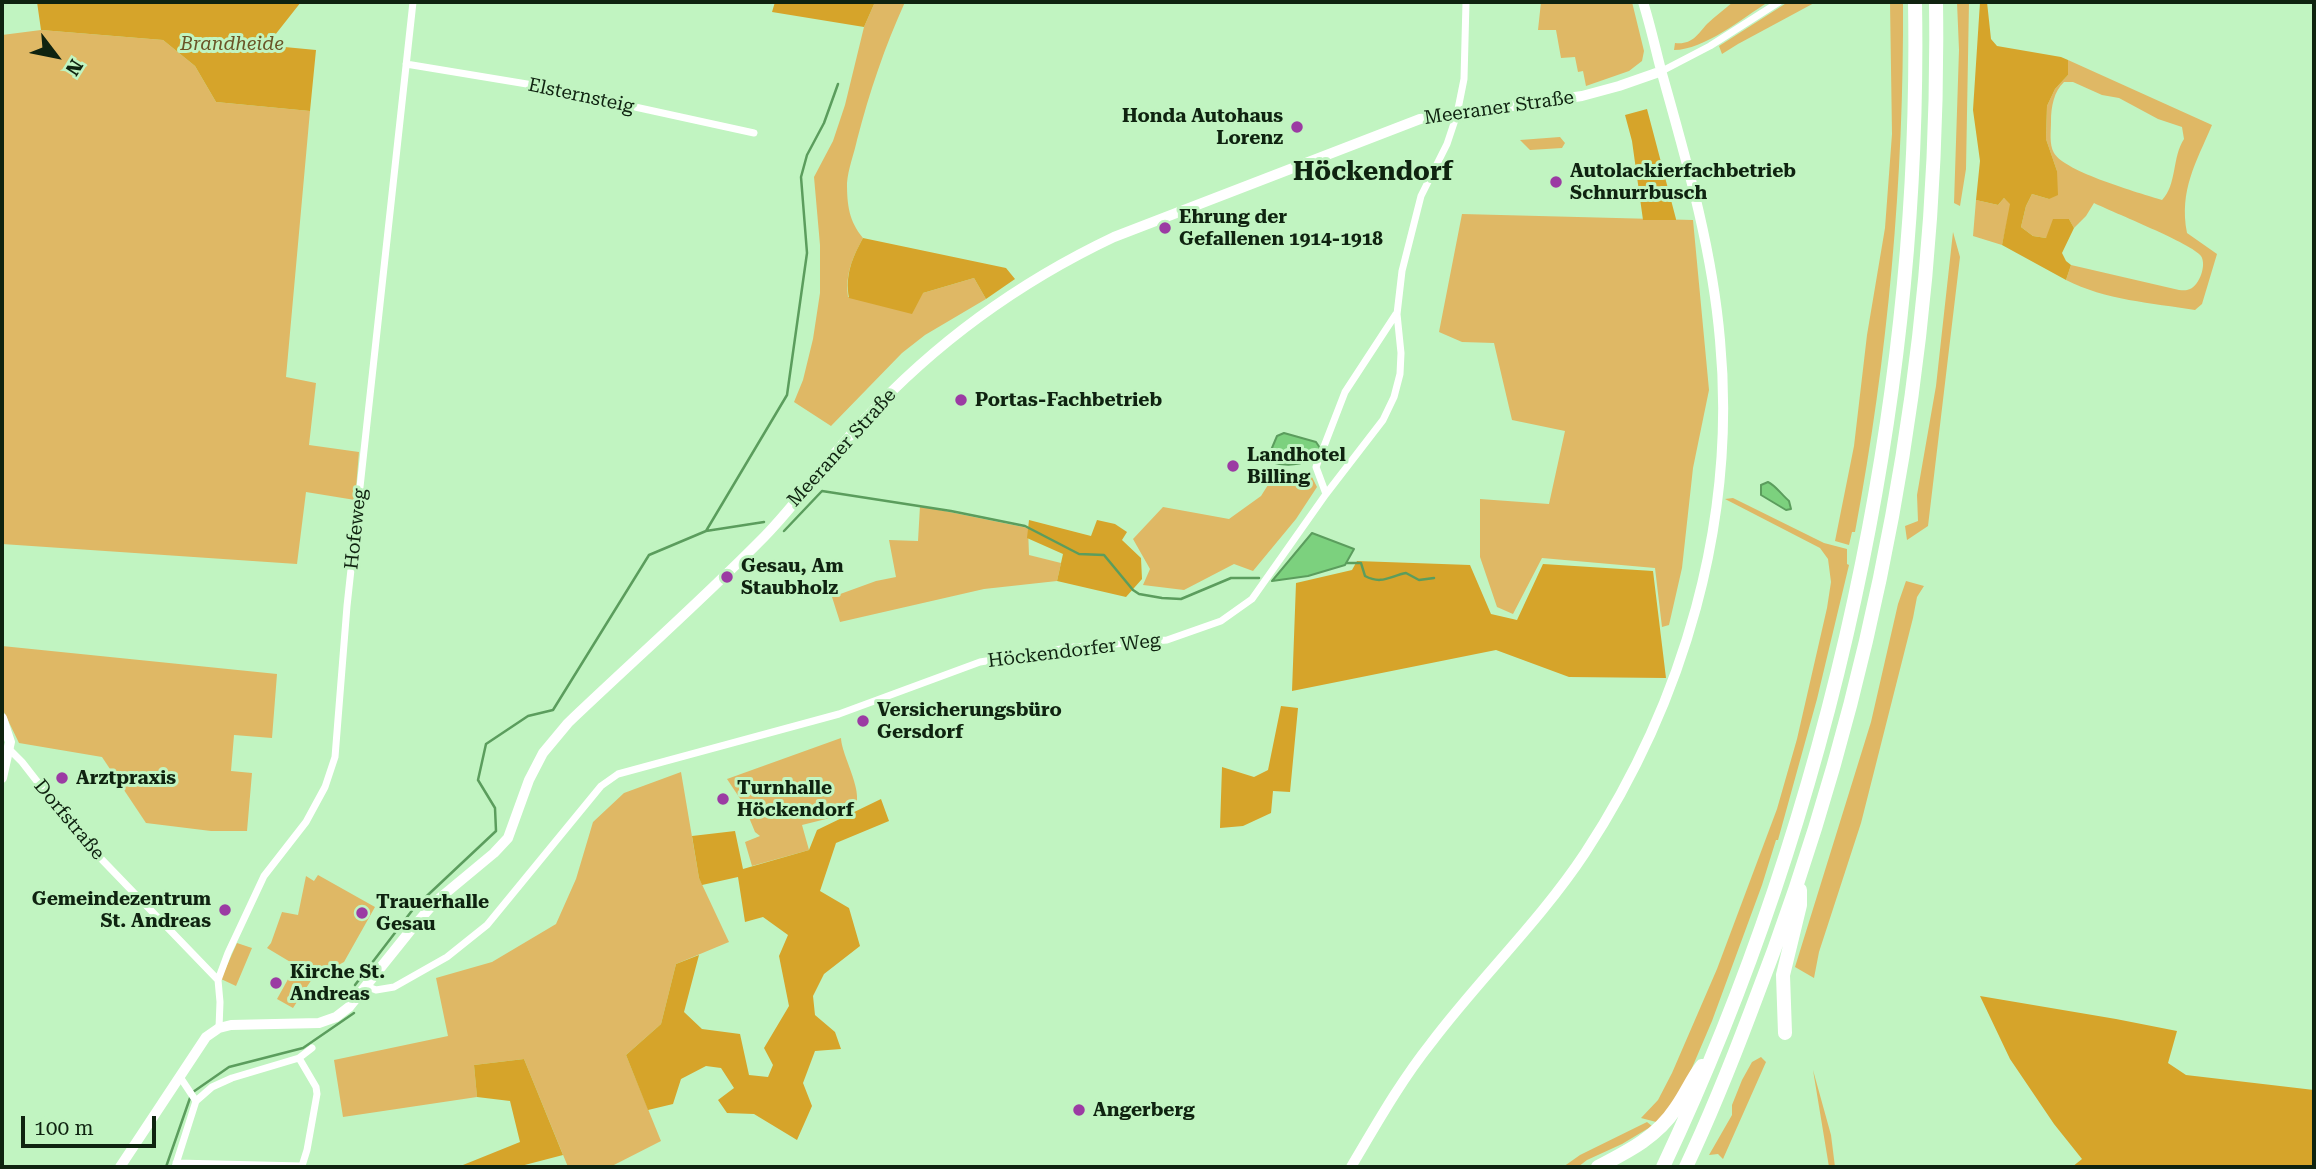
<!DOCTYPE html>
<meta charset="utf-8">
<style>
body{margin:0}
#map{position:relative;width:2316px;height:1169px;overflow:hidden;background:#c1f4c1;font-family:"Roboto Serif",serif}
canvas{display:block}
.frame{position:absolute;inset:0;border:4px solid #0f2310;pointer-events:none}
.north{position:absolute;left:21px;top:21px;width:70px;height:70px;-webkit-text-stroke:5px #c1f4c1;paint-order:stroke;rotate:122deg;font-size:19px;font-weight:700;line-height:28px;text-align:center;color:#0f2310}
.north::after{content:'';display:block;margin:auto;width:24px;height:32px;background:#0f2310;clip-path:polygon(50% 0,100% 100%,50% 72%,0 100%)}
.scale{position:absolute;left:21px;top:1116px;width:135px;height:32px;box-sizing:border-box;border:4px solid #0f2310;border-top:0;padding-left:9px;font-size:21px;line-height:24px;white-space:nowrap;color:#0f2310;-webkit-text-stroke:5px #c1f4c1;paint-order:stroke}
</style>
<div id="map">
<canvas width="2316" height="1169"></canvas>
<div class="frame"></div>
<div class="north">N</div>
<div class="scale">100 m</div>
</div>
<script>
const ctx = document.querySelector('canvas').getContext('2d');
ctx.lineJoin = 'round';
function fillPath(path, color) {
  ctx.fillStyle = color;
  ctx.fill(path, 'evenodd');
}
function strokePath(path, color, width, dash) {
  ctx.strokeStyle = color;
  ctx.lineWidth = width;
  ctx.lineCap = dash ? 'butt' : 'round';
  ctx.setLineDash(dash || []);
  ctx.stroke(path);
}
function drawText(font, color, halo, rows, align = 'center') {
  ctx.font = font + ' "Roboto Serif",serif';
  ctx.lineWidth = 6;
  ctx.setLineDash([]);
  ctx.textBaseline = 'middle';
  ctx.strokeStyle = halo;
  ctx.fillStyle = color;
  for (const [text, x, y, turn = 0] of rows) {
    ctx.save();
    ctx.translate(x, y);
    ctx.rotate((+turn || 0) * Math.PI / 180);
    ctx.textAlign = isNaN(turn) ? turn : align;
    if (halo) ctx.strokeText(text, 0, 0);
    ctx.fillText(text, 0, 0);
    ctx.restore();
  }
}
fillPath(new Path2D(`
 M875,2H905C885,46 869,93 857,140C854,154 848,169 847,183C847,205 849,221 863,238C852,258 845,275 848,297L923,293L974,278L986,299L925,335L902,353L831,426L794,402L803,380L813,339L820,293V245L814,177L833,141L845,105L864,27Z
 M1541,2H1632L1644,51L1642,61L1629,71L1586,86L1583,71L1578,72L1575,57L1561,58L1556,30H1538Z
 M1733,2H1768C1743,18 1704,50 1674,50L1675,43C1692,45 1697,35 1707,24C1715,16 1725,9 1733,2Z
 M1788,2H1816L1738,44L1722,54L1719,46Z
 M1890,2H1903C1904,179 1888,357 1855,532H1852L1849,545L1835,541L1854,446L1867,335L1885,228L1892,134Z
 M1957,2H1969L1966,169L1960,206L1954,203L1959,50Z
 M41,30L163,40L195,66L216,102L310,111L286,377L316,383L309,445L359,452L355,500L306,492L297,564L2,544V35Z
 M2068,60L2212,125C2196,163 2179,190 2187,233L2217,254L2202,304L2195,310C2152,303 2105,300 2066,280L2071,265L2179,290C2182,290 2186,291 2190,289C2199,286 2207,265 2201,256C2193,244 2112,212 2094,203L2086,216L2074,228L2069,219L2046,238L2033,236L2021,227L2026,206L2032,194L2049,199L2057,171L2046,139L2047,106L2055,89L2068,75ZM2064,82H2073L2102,95L2119,98L2158,119L2182,127L2184,139C2172,157 2177,185 2162,200C2140,193 2065,172 2054,153C2049,144 2051,132 2051,121C2051,107 2054,91 2064,82Z
 M1560,137L1565,143L1562,148L1530,150L1520,140Z
 M2004,198L2011,204L2002,245L1973,236L1976,200L1998,205Z
 M1462,214L1693,220L1709,390L1693,468L1682,568L1669,625L1662,627L1655,568L1542,558L1513,614L1497,607L1480,557V499L1549,504L1565,431L1512,420L1494,343L1462,342L1439,332Z
 M1953,232L1960,257L1928,526L1907,540L1905,526L1918,521L1917,495L1936,386Z
 M1311,475L1317,487L1296,519L1253,571L1234,564L1184,590L1143,585L1150,569L1133,539L1163,507L1229,519L1261,496L1273,477Z
 M1733,498L1824,543L1847,549V564L1849,565L1817,699L1778,840H1776L1762,885L1712,1021L1683,1089L1660,1123L1641,1118L1658,1100L1672,1073L1717,969L1777,809L1797,739L1827,608L1831,582L1828,559L1820,548L1725,499Z
 M920,506L1028,528L1029,555L1061,563L1057,581L984,589L840,622L832,597L876,581L896,577L889,540L918,541Z
 M1906,581L1924,586L1917,597L1913,618L1861,823L1819,952L1814,978L1795,967L1871,722L1898,604Z
 M2,646L277,674L272,738L234,735L231,771L252,773L247,831H211L146,823L102,757L19,743L2,708Z
 M841,738C842,759 870,800 850,813L802,825L809,850L752,866L745,842L760,836L755,832L743,803L727,779Z
 M681,772L699,878L729,942L676,964L661,1024L626,1055L661,1141L610,1167H568L524,1059L474,1065L477,1097L343,1117L334,1060L448,1036L436,978L492,962L556,924L576,879L593,822L624,793Z
 M318,875L375,907L344,962L312,979L293,1008L277,999L292,972L289,969L292,963L267,948L271,943L282,912L298,915L306,876L314,881Z
 M237,943L252,948L236,986L221,979Z
 M1761,1057L1766,1062L1723,1159L1718,1154L1709,1155L1732,1115V1105L1742,1080L1752,1062Z
 M1813,1070L1831,1135L1835,1167H1829Z
 M1647,1122L1652,1126L1622,1144L1587,1160L1578,1167H1563L1580,1155Z`), '#dfb865');
fillPath(new Path2D(`
 M37,2H301L275,35L274,46L316,50L310,111L216,102L195,66L163,40L41,30Z
 M775,2H875L864,27L772,12Z
 M1980,2H1987L1991,39L1997,46L2061,57L2068,60V75L2055,89L2047,106L2046,139L2057,171L2058,195L2049,199L2032,194L2026,206L2021,227L2033,236L2046,238L2053,219H2069L2074,228L2062,253L2066,261L2071,265L2066,280L2002,245L2010,204L2004,198L1998,205L1976,200L1980,161L1973,110Z
 M1647,109L1676,219V220H1643L1632,141L1625,115Z
 M863,238L1006,268L1015,279L986,299L974,278L923,293L912,314L849,298C845,275 852,258 863,238Z
 M1029,520L1091,536L1097,520L1115,524L1127,532L1122,540L1141,558L1142,579L1126,597L1057,581L1063,554L1027,538Z
 M1357,561L1470,565L1491,614L1517,620L1543,564L1653,571L1666,678L1569,677L1496,650L1292,691L1296,583L1352,570Z
 M1281,706L1298,708L1290,792L1273,791L1271,813L1243,826L1220,828L1222,767L1254,777L1268,770Z
 M881,799L889,821L836,843L820,891L849,908L860,946L824,974L813,996L815,1015L835,1032L841,1049L815,1051L803,1083L812,1106L797,1140L754,1114L727,1113L718,1100L734,1088L721,1068L706,1066L681,1079L673,1104L648,1110L626,1055L661,1024L676,964L699,955L684,1012L702,1029L740,1034L749,1075L768,1077L773,1065L764,1048L789,1006L779,956L788,935L763,917L745,922L738,877L702,885L699,878L692,836L735,831L743,869L809,850L817,830Z
 M1980,996L2116,1019L2177,1031L2168,1063L2186,1075L2314,1090V1167H2072L2082,1159L2054,1124L2010,1059Z
 M524,1059L563,1155L517,1167H458L520,1142L510,1101L477,1097L474,1065Z`), '#d6a42a');
const water = new Path2D(`
 M1284,433L1316,442L1320,448C1314,466 1287,467 1271,462L1269,455L1277,436Z
 M1768,482C1775,485 1782,495 1789,501L1791,509L1786,510L1761,495V485Z
 M1312,533L1354,549L1345,565L1308,576L1272,581Z`);
fillPath(water, '#7cd17e');
strokePath(water, '#5b9d5d', 2);
strokePath(new Path2D(`
 M706,531L764,522
 M784,531L822,491L951,511L1025,526L1079,554L1104,555L1133,590L1139,594L1162,598L1181,599L1231,578H1259
 M1347,563H1361L1365,576C1382,585 1390,576 1406,573L1419,580L1434,578
 M355,985L414,908L496,831L495,808L478,780L486,744L528,716L553,710L649,555L706,531L787,395L807,253L801,177L807,155L824,123L838,84
 M193,1092L229,1067L303,1048L354,1013
 M166,1167L190,1098`), '#5b9d5d', 2.5);
strokePath(new Path2D(`
 M406,64L539,86L754,133
 M1662,71L1710,46L1779,2
 M1326,494L1316,467L1345,392L1396,314
 M9,749L22,762L82,839L218,980
 M366,986L376,990L394,987L447,957L487,925L601,786L618,774L839,714L980,662L1074,647L1167,640L1221,621L1252,599L1326,494L1383,420L1394,397L1400,374L1401,353L1397,314L1402,271L1421,196L1447,144L1457,114L1464,79L1466,2
 M219,1028L220,1002L218,980L228,953L264,876L306,822L325,787L335,757L347,606L413,2
 M180,1077L196,1101
 M176,1163L302,1166L307,1150L317,1094L316,1087L299,1058
 M175,1167L196,1101L212,1087L232,1078L299,1058L312,1048`), '#fff', 7);
strokePath(new Path2D(`
 M2,718L10,742L2,778
 M120,1167L206,1037L219,1028L231,1025L319,1023L336,1017L349,1007L410,931L435,902L494,853L508,838L529,780L543,753L568,723C633,661 701,601 764,537C800,500 829,457 864,420C936,342 1019,282 1114,237L1420,119L1582,96L1619,86L1662,71
 M1351,1167C1376,1125 1400,1082 1431,1043C1480,978 1540,921 1585,853C1684,702 1737,521 1720,340C1712,247 1686,159 1661,70C1655,47 1650,24 1643,2`), '#fff', 10);
strokePath(new Path2D(`
 M1785,1033L1783,975L1800,905V890
 M1598,1167C1629,1151 1657,1137 1676,1108C1686,1094 1692,1079 1702,1066
 M1663,1167C1831,811 1922,396 1915,2
 M1686,1167C1710,1116 1731,1064 1751,1011C1876,691 1941,346 1936,2`), '#fff', 14);
for (const [x, y, r, color] of [
 [1297,127,7,"#9b3ba3"],
 [1556,182,7,"#9b3ba3"],
 [1165,228,7,"#9b3ba3"],
 [961,400,7,"#9b3ba3"],
 [1233,466,7,"#9b3ba3"],
 [727,577,7,"#9b3ba3"],
 [863,721,7,"#9b3ba3"],
 [62,778,7,"#9b3ba3"],
 [723,799,7,"#9b3ba3"],
 [225,910,7,"#9b3ba3"],
 [362,913,7,"#9b3ba3"],
 [276,983,7,"#9b3ba3"],
 [1079,1110,7,"#9b3ba3"]
]) {
  const dot = new Path2D();
  dot.arc(x, y, r, 0, 2 * Math.PI);
  ctx.fillStyle = color;
  ctx.fill(dot);
  strokePath(dot, '#c1f4c1', 2.5);
}
drawText('italic 19px', '#695427', '#c1f4c1', [
 ["Brandheide",232,44]
]);
drawText('19px', '#0f2310', '#c1f4c1', [
 ["Elsternsteig",581,96,12],
 ["Meeraner Straße",1499,108,-8],
 ["Meeraner Straße",842,448,-48],
 ["Hofeweg",356,529,-84],
 ["Höckendorfer Weg",1074,651,-7],
 ["Dorfstraße",69,820,50]
]);
drawText('bold 19px', '#0f2310', '#c1f4c1', [
 ["Honda Autohaus",1283,116,"right"],
 ["Lorenz",1283,138,"right"],
 ["Autolackierfachbetrieb",1570,171],
 ["Schnurrbusch",1570,193],
 ["Ehrung der",1179,217],
 ["Gefallenen 1914-1918",1179,239],
 ["Portas-Fachbetrieb",975,400],
 ["Landhotel",1247,455],
 ["Billing",1247,477],
 ["Gesau, Am",741,566],
 ["Staubholz",741,588],
 ["Versicherungsbüro",877,710],
 ["Gersdorf",877,732],
 ["Arztpraxis",76,778],
 ["Turnhalle",737,788],
 ["Höckendorf",737,810],
 ["Gemeindezentrum",211,899,"right"],
 ["St. Andreas",211,921,"right"],
 ["Trauerhalle",376,902],
 ["Gesau",376,924],
 ["Kirche St.",290,972],
 ["Andreas",290,994],
 ["Angerberg",1093,1110]
], 'left');
drawText('bold 26px', '#0f2310', '#c1f4c1', [
 ["Höckendorf",1373,172]
]);
</script>
